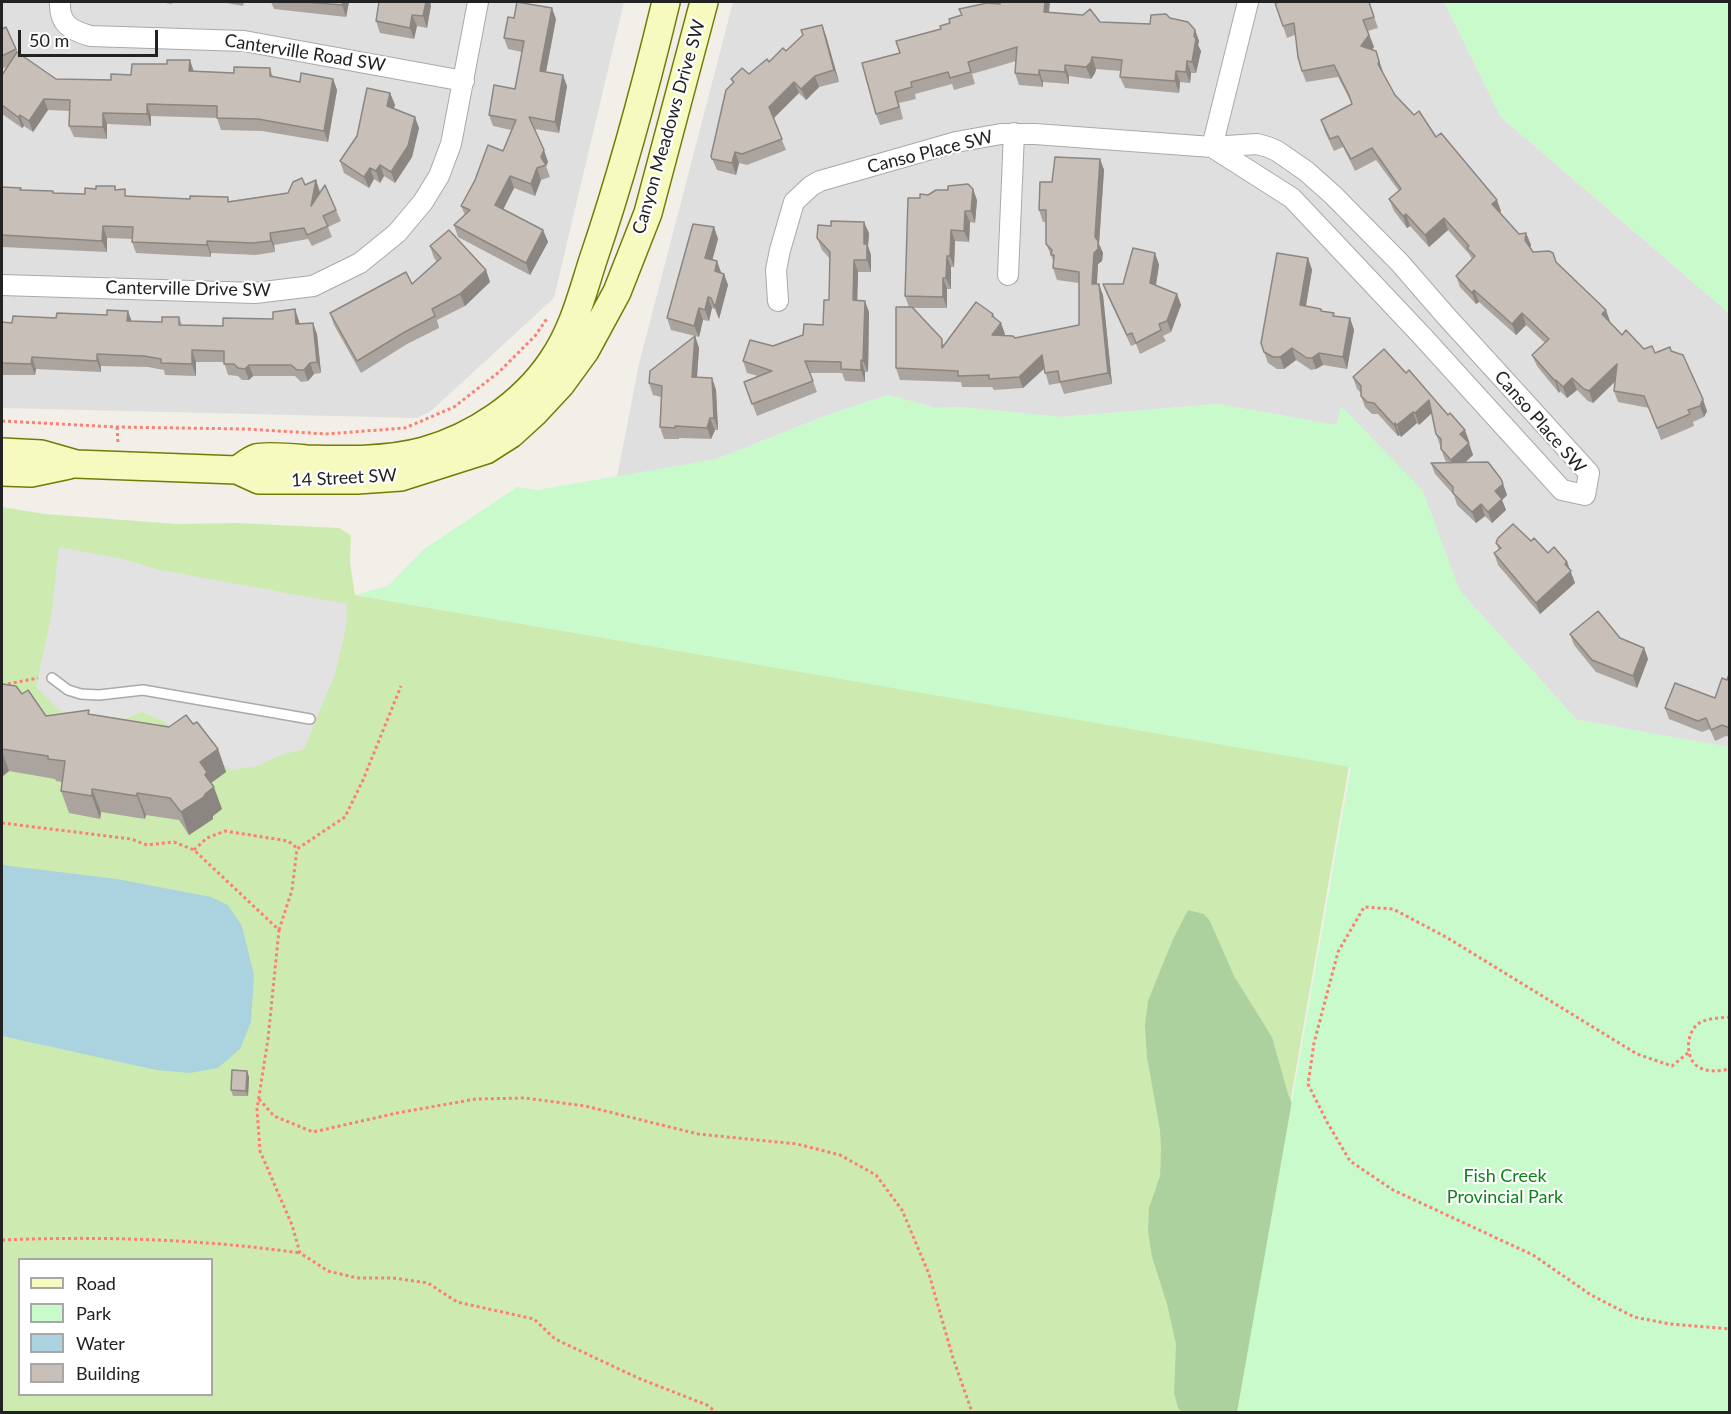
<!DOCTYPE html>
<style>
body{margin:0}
#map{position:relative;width:1731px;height:1414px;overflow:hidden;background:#f2efe9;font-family:Lato,sans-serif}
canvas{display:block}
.frame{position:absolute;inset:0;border:3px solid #222;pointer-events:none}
.legend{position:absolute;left:18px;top:1258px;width:195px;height:138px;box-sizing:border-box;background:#fff;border:2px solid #a7a7a7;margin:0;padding:8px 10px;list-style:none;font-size:18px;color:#222}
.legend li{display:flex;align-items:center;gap:12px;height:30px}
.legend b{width:30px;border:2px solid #a7a7a7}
.scale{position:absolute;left:18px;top:30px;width:140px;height:27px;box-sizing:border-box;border:3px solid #222;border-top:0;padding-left:8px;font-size:18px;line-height:21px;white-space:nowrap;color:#222;-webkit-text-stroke:4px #fff;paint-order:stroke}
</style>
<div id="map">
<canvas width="1731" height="1414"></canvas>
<div class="frame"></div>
<ul class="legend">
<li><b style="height:8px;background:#f7fabf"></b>Road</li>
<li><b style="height:16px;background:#c8facc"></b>Park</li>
<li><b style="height:16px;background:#aad3df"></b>Water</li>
<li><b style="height:16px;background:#c7bfb8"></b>Building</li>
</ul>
<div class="scale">50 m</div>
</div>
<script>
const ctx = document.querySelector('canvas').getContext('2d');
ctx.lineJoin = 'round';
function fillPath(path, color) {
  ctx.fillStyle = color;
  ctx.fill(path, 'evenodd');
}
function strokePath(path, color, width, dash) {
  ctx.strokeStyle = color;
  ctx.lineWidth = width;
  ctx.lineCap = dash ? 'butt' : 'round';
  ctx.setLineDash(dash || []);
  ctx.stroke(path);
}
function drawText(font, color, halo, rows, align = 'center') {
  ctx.font = font + ' Lato,sans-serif';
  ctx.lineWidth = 4.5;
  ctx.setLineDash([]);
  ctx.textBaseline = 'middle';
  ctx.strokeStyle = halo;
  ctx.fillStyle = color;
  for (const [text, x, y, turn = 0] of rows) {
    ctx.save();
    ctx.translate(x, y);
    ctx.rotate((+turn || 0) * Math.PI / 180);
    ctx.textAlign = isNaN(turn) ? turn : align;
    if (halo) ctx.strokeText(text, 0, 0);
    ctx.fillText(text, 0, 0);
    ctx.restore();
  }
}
fillPath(new Path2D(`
 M2,2H624L554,298L431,411L417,418L2,408Z
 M733,2H1444L1501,117L1729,313V747L1577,720L1460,591L1341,407L1337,425L1217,404L1061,417L961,407L936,408L888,395L830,414L717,459L617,477L639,364Z`), '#e0dfdf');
fillPath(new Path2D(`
 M2,507L45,514L177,524L239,523L339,528L351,535L350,563L355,595L1349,766L1236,1412H2ZM20,1260H212V1394H20Z`), '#cdebb0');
fillPath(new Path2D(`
 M1188,910L1204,914L1210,921L1234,976L1272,1037L1288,1094L1295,1110L1596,1412H1182L1178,1408L1174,1393L1176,1344L1167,1304L1152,1257L1148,1232L1149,1208L1160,1176L1161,1150L1160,1130L1147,1057L1145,1025L1148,1001L1173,939Z`), '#add19e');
fillPath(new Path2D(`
 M1444,2H1729V313L1501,117Z
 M888,395L936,408L961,407L1061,417L1217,404L1337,425L1341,406L1423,491L1460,591L1577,720L1729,747V1412H1237L1351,767L355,595L388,586L424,549L517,487L537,490L717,459L830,414Z`), '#c8facc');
fillPath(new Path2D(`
 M59,547L122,559L160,570L347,604L346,628L335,674L304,749L281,755L257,766L231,770L163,721L142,712L109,725L76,722L59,710L36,687L51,618Z`), '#e2e2e2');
fillPath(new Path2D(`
 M2,865L117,879L211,897L228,905L242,926L254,975L251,1022L240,1049L218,1068L190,1073L156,1070L2,1036Z`), '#aad3df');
const lane = new Path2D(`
 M52,678L68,690L81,694L99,695L143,690L310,719`);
const street = new Path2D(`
 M60,2C59,24 70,30 90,36L244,41L464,81
 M1212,147L1248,2
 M1008,275L1014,133
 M2,285L255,293L313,286L360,263L397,233L423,202L439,176L451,144L478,2
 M778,301L776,270L780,250L794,202L811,186L820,181L956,142L1001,134H1035L1212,147L1257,144L1268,147L1277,151L1306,171L1333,195L1400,263L1446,316L1589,473L1585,495L1562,490L1423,337L1292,198L1212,147`);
const secondary = new Path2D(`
 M2,452L41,454L76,464L237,470L259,480H357L401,477L486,450L511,434L534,413L561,384L585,351L617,292L648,213L704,2
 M237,470C243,466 250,460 256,458C265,455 295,458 306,459C345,460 387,461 424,451C474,437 523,404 552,361C573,331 582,294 593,260C622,175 645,89 666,2
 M2,472L31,473L69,465`);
strokePath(lane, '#a9a9a9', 12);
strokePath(street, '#a9a9a9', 22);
strokePath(secondary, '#707d05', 30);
strokePath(new Path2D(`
 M2,421L117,427L246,429L326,434L405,428L454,407L499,372L535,336L548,317
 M117,427L118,443
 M2,685L38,678
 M2,823L131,839L147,845L174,842L194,850L279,930L268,1039L257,1109L260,1151L292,1225L300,1253L328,1271L357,1278H393L428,1283L457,1302L534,1319L555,1339L638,1378L707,1405L716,1412
 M194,850L207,838L225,831L288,841L297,848
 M279,930L292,890L297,849L345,817L363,780L401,686
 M1730,1017C1720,1018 1706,1018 1698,1024C1686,1033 1685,1057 1697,1066C1707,1073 1719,1071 1730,1069
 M1688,1053L1672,1066L1637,1054L1446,937L1393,909L1364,907L1338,952L1314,1043L1308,1084L1327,1122L1350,1161L1393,1190L1533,1255L1591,1295L1634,1317L1670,1324L1730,1329
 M259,1099L274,1116L313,1132L397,1113L476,1099L525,1098L585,1106L698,1134L797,1144L840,1155L876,1175L902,1210L929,1274L953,1358L972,1412
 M2,1240C101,1236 201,1239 300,1253`), '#fa8072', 3, [3, 3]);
strokePath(lane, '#fff', 9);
strokePath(street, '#fff', 20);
strokePath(secondary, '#f7fabf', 27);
fillPath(new Path2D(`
 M158,2H172V4Z
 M221,2H244L243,6Z
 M271,2H349L346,17L274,9Z
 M1369,2L1378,28L1368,31L1374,47L1371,50L1395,95L1436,137L1501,211L1500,213L1519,234L1526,233L1531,245L1530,248L1533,252L1557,263L1622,335L1644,349L1655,353L1671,351L1707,411L1704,417L1693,422L1694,426L1661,440L1649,408L1618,402L1614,391L1615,382L1593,403L1588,401L1577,390L1567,398L1560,391L1559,393L1537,366L1532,355L1545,343L1526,325L1516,335L1479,302L1476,304L1460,287L1456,276L1472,259L1469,254L1448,230L1429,247L1410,226L1407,228L1394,211L1389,199L1399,191L1376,160L1355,171L1343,147L1334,151L1325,132L1321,120L1352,104L1338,77L1306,82L1302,71L1295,35L1287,38L1275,3Z
 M431,5L427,28L417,26L414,39L380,33L376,21Z
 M1049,12L1100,22L1150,24L1170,18L1195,30L1199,41L1198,45L1201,51L1196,73H1191L1190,83L1180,82L1179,93L1125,88L1120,77L1121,71L1096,69L1095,73L1091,79L1069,76V84L1043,82V87L1019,85L1015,73L1016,61L972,74L975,84L954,90L952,84L915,94L916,99L899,103L903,119L880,125L876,114L862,63Z
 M514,18L556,19L546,72L567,86L559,133L535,129L548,162L546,166L550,177L541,180L535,196L514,188L503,209L543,230L548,242L530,275L458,237L454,225L465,215L461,206L503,151L511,130L493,126L489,115L515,89L522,52L508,49L504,38Z
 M822,25L826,36L839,82L819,87L806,100L799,93L773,118L786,150L747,165L739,163L736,175L717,170L711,156L733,83L731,79L749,74L769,62L786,51Z
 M6,27L18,53L56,79L111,80L131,75L194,71L234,73L270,68L273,77L300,82L333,79L337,90L328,142L262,131L221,130L217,118L151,116V126L107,124V139L74,137L69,126L70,111L48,110L33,132L24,126L22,128L2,114V75L8,66L2,69V29Z
 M390,93L395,105L393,109L419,128L412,157L395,183L384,176L380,183L374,179L369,188L344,173L340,161Z
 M1100,159L1104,170L1099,244L1103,253L1102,261L1098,264L1097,284L1103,295L1112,384L1064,394L1060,383L1049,385L1044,368L1023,388L994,390L992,387H962L961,382L900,380L896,368L909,307L905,296L920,198L928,195L948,190L977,200L975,223L970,222L969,242L955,241L954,267H951V289H947V308H913L944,345L993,314L995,318L1005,334L1004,335L1015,338L1079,325V283L1057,280L1053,268V260L1046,244V222H1043L1039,210L1052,182Z
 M316,180L320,193L336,210L341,221L328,227L332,237L312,246L308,239L274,245L275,252L256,255L211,253V257L136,253L132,242V239L107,238V252L2,247V187L21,188L22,190L53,191L54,193L85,194L96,189L115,186L116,190L128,196L229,201L288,193Z
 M714,227L718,239L712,259L721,273L724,274L728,285L719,319L715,309L712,308L709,321L703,320L699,337L695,336L699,348L697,378H712L716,390L718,430H715L711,439L679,438V439H664L660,427L661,397L653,395L649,383L695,336L671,330L667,318Z
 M869,233L868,246L871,255V272H858L857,301L869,312L868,372H865V382L845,381L842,373H810L817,392L757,416L744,382L758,376L747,373L743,361L773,346L803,335L823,325L829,300L830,259L822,250L817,238Z
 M430,246L486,270L490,282L465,306L437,320L439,328L407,344L361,373L334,325L330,313L412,284L437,262L434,258Z
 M1155,253L1159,265L1156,286L1177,294L1181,305L1171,332L1163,336L1166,341L1140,354L1136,344L1131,346L1107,295L1103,284H1123Z
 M1308,258L1312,270L1306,306L1335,316L1350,318L1354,330L1347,369L1323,365L1316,369L1311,370L1296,360L1284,369H1277L1268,363L1264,352Z
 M295,309L299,324L317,334L321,373L314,374L308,381L301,382L295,376H253L249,380H242L238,376L228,375L224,362H196V376L165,375L164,370L148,367L101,366V372L36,369L35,375H2V322H162L179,317L182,325L223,326L273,319Z
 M1384,349L1469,441L1468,442L1473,455L1465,463L1501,479L1507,495L1502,500L1506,510L1492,523L1485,516L1476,523L1457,505L1454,495L1435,474L1431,463H1447L1445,460L1436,434L1432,413L1419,425L1417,423L1401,437L1400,435L1398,436L1378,414H1372L1365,407L1361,396V393L1357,389L1353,377Z
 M1531,541L1548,553L1567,562L1575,583L1540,614L1498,565L1494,553L1499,550L1496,543Z
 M1570,634L1620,638L1644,648L1648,659L1637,688L1596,672L1574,645Z
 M1730,672V737L1726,736L1715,741L1710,729L1702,732L1669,719L1665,708L1715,698L1727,680Z
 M2,684L22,694L46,716L90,714L169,727L193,724L218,749L226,772L211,783L222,809L213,816V819L189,835L179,820L146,815L145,819L101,812L100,819L69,813L61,791L62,782L56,781L55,779L9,771L3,776H2Z
 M247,1071L249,1077L248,1096H233L231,1090Z`), '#aba49e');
fillPath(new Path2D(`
 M343,2H349L346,17L342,5Z
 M426,2H430L431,5L427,28L423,16Z
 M1045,2H1050L1048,23L1044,12Z
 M552,8L556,19L544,82L540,71Z
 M412,15L417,26L414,39L410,28Z
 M822,25L826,36L839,82L834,70Z
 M1195,30L1199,41L1198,45L1201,51L1196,73L1192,62Z
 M1369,35L1374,47L1365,58L1361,46Z
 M1376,51L1383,72L1382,75L1378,64Z
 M1092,57L1096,69L1095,73L1091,79L1086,67Z
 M190,60L194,72L189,71Z
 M1187,61L1191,73L1190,83L1186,72Z
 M1065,65L1069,76V84L1065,72Z
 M1039,70L1043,82V87L1039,75Z
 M1176,71L1180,82L1179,93L1175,81Z
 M563,75L567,86L559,133L555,122Z
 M815,76L819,87L806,100L801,89Z
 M333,79L337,90L328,142L324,131Z
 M794,82L799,93L773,119L769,107Z
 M390,93L395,105L391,118L387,106Z
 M44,99L48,110L33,132L29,121Z
 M147,104L151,116V126L147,114Z
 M103,113L107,124V139L103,127Z
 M20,115L24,126L22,128L18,117Z
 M415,117L419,128L412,157L395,183L391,172Z
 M544,150L548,162L546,166L541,157Z
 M735,152L739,163L736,175L732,163Z
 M1100,159L1104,170L1099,244L1103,253L1102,261L1098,264L1096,295L1092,284Z
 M380,165L384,176L380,183L376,171Z
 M370,168L374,179L369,188L364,177Z
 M537,168L541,180L535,196L531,184Z
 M510,176L514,188L500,216L495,205Z
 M316,180L320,192L315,218L311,206Z
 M973,189L977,200L975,223L971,211Z
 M1497,200L1501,211L1496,216L1492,204Z
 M965,211L970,222L969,242L964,231Z
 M1406,214L1410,226L1407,228L1403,216Z
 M1444,218L1448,230L1429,247L1425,235Z
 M864,222L869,233L868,246L871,255V272L867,260L864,244Z
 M103,226L107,238V252L102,241Z
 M714,227L718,239L710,269L705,258Z
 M543,230L548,242L530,275L526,263Z
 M951,230L955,241L954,267L950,256Z
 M270,233L274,245L275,252L271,241Z
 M1526,233L1531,245L1529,252L1525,240Z
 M207,241L211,253V257L207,245Z
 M1155,253L1159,265L1154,295L1150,283Z
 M947,256L951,267V289L946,278Z
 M1308,258L1312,270L1304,316L1300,305Z
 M854,260L858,272L857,312L853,300Z
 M717,261L721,272L719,282L715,271Z
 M486,270L490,282L465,306L460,294Z
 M724,274L728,285L719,319L715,307Z
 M943,278L947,289V308L943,297Z
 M1099,284L1103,295L1112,384L1108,373Z
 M1474,290L1479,302L1476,304L1472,293Z
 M1177,294L1181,305L1171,332L1167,321Z
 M708,297L712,308L709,321L705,310Z
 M865,301L869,312L868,372L863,361Z
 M699,308L703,320L699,337L694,326Z
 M295,309L299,321L301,336L296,324Z
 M1606,310L1610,321L1606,326L1602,314Z
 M128,311L132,322L127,321Z
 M1522,313L1526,325L1516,335L1512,324Z
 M1350,318L1354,330L1347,369L1343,357Z
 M313,323L317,334L321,373L317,362Z
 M1001,323L1005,334L996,346L992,335Z
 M695,336L699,348L696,389L692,377Z
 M1292,348L1296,360L1284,369L1280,357Z
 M192,350L196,362V376L192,364Z
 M1319,353L1323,365L1316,369L1312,358Z
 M97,354L101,366V372L97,361Z
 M1042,355L1046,367L1023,388L1019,377Z
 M32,357L36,369L35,375L31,364Z
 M861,360L865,372V382L861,370Z
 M310,363L314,374L308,381L304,370Z
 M1617,364L1621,375L1593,403L1589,391Z
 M249,365L253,376L249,380L245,369Z
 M712,378L716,390L718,430L714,418Z
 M1572,378L1577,390L1567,398L1563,387Z
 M1556,380L1560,391L1559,393L1555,381Z
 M1703,399L1707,411L1704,417L1700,406Z
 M1429,400L1434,411L1419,425L1415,413Z
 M1413,412L1417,423L1401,437L1397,425Z
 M710,418L715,430L711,439L707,428Z
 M1395,423L1400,435L1398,436L1394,425Z
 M1465,430L1469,441L1464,446L1460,434Z
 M1469,443L1473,455L1455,471L1451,460Z
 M1503,484L1507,495L1502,500L1506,510L1492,523L1488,512L1495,491Z
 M1481,504L1485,516L1476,523L1472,512Z
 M1567,562L1575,583L1540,614L1536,603Z
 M1644,648L1648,659L1637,688L1633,676Z
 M218,749L226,772L211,783L214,787L222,809L213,816V819L189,835L181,812L200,762Z
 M2,751L9,771L3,776L2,771Z
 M92,789L101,812L100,819L92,796Z
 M137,793L146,815L145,819L137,796Z
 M247,1071L249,1077L248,1096L246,1091Z`), '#8b8681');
const building = new Path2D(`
 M305,2H343L342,5Z
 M379,2H426L423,16L412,15L410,28L376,21Z
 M517,2L552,8L540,71L563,75L555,122L529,117L544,150L541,157L546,165L537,168L531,184L510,176L495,205L543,230L526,263L454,225L470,210L461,206L475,180L488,145L503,151L516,120L489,115L494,85L515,89L524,41L504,38L508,17L514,18Z
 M1000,2H1045L1044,12L1083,15L1090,9L1100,22L1150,24L1151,15L1166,14L1170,18L1188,22L1195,30L1194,36L1196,39L1192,62L1187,61L1186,72L1176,71L1175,81L1120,77L1122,60L1092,57L1091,62L1086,67L1065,65V72L1039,70V75L1015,73L1017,47L968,62L971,72L950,78L948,72L911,82L912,87L895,92L899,107L876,114L862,63L900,53L896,41L941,29L940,26L950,23L949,19L962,15L959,9L987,3L1000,4Z
 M1281,2H1369L1374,17L1363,20L1369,35L1361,46L1376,51L1379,61L1378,64L1395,95L1414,115L1419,111L1436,137L1441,133L1497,200L1492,204L1519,234L1526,233L1525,240L1533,252L1549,251L1553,253L1556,262L1606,310L1602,314L1622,335L1626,330L1644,349L1652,346L1655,353L1670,347L1671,351L1683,355L1703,399L1700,406L1688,410L1690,414L1657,428L1644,396L1614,391L1617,364L1589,391L1584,389L1572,378L1563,387L1556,380L1555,381L1532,355L1549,339L1522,313L1512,324L1474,290L1472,293L1456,276L1475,256L1467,248L1469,246L1444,218L1425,235L1406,214L1403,216L1389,199L1401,189L1372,148L1351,159L1338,136L1330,139L1321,120L1352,104L1349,95L1334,65L1302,71L1298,57L1294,23L1283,26L1275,3Z
 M822,25L834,70L815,76L801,89L794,82L769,107L782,139L742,154L735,152L732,163L712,159L711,156L726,90L734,82L731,79L742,68L749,74L767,59L769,62L783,48L786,51L803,35L801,30Z
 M6,27L16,49L2,56V29Z
 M17,52L56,79L111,80V74L131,75L132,64H167V60H190L189,71L234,73V67L270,68V76L300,82L301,73L333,79L324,131L258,119L217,118V106L147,104V114L103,113V127L69,126L70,100L44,99L29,121L20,115L18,117L2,105V75Z
 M367,88L390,93L387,106L415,117L408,146L391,172L380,165L376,171L370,168L364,177L340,161L357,136Z
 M1055,157L1100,159L1095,237L1098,241V249L1094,253L1092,284H1099L1108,373L1060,382L1058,371L1045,373L1042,355L1019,377L989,379V375L958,376V371L896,368V307H912L942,339V348L976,302L993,314L992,316L1001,323L992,335L1013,336L1015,338L1079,325V272L1053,268L1054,255H1051L1052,250L1046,244V210H1039L1040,182H1052Z
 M302,178L305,185L316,180L311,206L325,185L336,210L323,216L328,226L307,235L304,228L270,233L271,241L252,243L207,241V245L132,242L133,227L103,226L102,241L2,235V187L21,188L20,190L53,191V193L85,194V188L96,189V186H115V190L125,189V196L190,199V196L228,197V202L288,193L293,182Z
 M968,184L973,189L971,211H965L964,231L951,230L950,256H947L946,278H943V297L905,296L908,198H920V194L928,195L936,190H948V186Z
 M831,221L864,222V244H867V260H854L853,300L865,301L863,361L861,360V370L841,369V362L805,361L813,381L752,404L744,382L772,371L743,361L750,340L773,346L803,335L804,324L823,325L824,300H829L830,252L817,238L818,225L831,226Z
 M693,224L714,227L705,258L717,261L715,271L724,274L715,307L711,298L708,297L705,310L699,308L694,326L667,318Z
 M449,230L486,270L460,294L432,309L435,316L403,333L357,361L330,313L406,272L412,284L441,258L430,246Z
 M1133,248L1155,253L1150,283L1177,294L1167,321L1159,324L1161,330L1136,343L1132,333L1127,335L1103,284H1123Z
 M1277,253L1308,258L1300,305L1321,309V311L1334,313L1333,316L1350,318L1343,357L1319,353L1312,358H1307L1292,348L1280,357H1273L1264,352L1261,343Z
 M295,309L296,324L313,323L317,362L310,363L304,370H297L291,365H249L245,369L238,368L234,364H224V351L192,350V364L161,363V359L144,356L97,354V361L32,357L31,364L2,363V322L12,323L13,316L56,318L57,313L107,315V310L128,311L127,321L162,322V317H179V325L223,326V318L273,319V312Z
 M695,336L692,377L712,378L714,418H710L707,428L675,426V428L660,427L662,386L649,383L650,371Z
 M1384,349L1406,373L1409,370L1448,415L1450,413L1465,430L1460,434L1469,443L1451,460L1441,449V439L1436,434L1429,400L1415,413L1413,412L1397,425L1395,423L1394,425L1374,403L1367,402L1361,396V386L1353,377Z
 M1488,462L1501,479L1503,484L1495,491L1502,499L1488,512L1481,504L1472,512L1453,493V487L1431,463Z
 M1513,524L1531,541L1534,538L1548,553L1554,547L1567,562L1565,564L1571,571L1536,603L1494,553L1501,548L1496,543L1498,538Z
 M1598,611L1620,638L1644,648L1633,676L1592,660L1570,634Z
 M1730,672V728L1722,725L1711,730L1706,718L1698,721L1665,708L1675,683L1715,698L1722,678L1727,680Z
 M2,684L16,686L22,694L28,690L46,716L89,710L88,714L169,727L186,715L193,724L197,722L218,749L200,762L207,772L205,775L214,787L205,794L204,797L181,812L170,798L137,793V796L92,789V796L61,791L65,761L48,759V756L2,749Z
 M232,1070L247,1071L246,1091L231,1090Z`);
fillPath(building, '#c7bfb8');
strokePath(building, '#8b8681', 1.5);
drawText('18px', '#222', '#fff', [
 ["Canterville Road SW",305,53,9],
 ["Canyon Meadows Drive SW",669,127,-74],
 ["Canso Place SW",930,152,-14],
 ["Canterville Drive SW",188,289,1],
 ["Canso Place SW",1540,422,49],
 ["14 Street SW",344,478,-3]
]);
drawText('18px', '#0c8416', '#fff', [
 ["Fish Creek",1505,1176],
 ["Provincial Park",1505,1197]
]);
</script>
